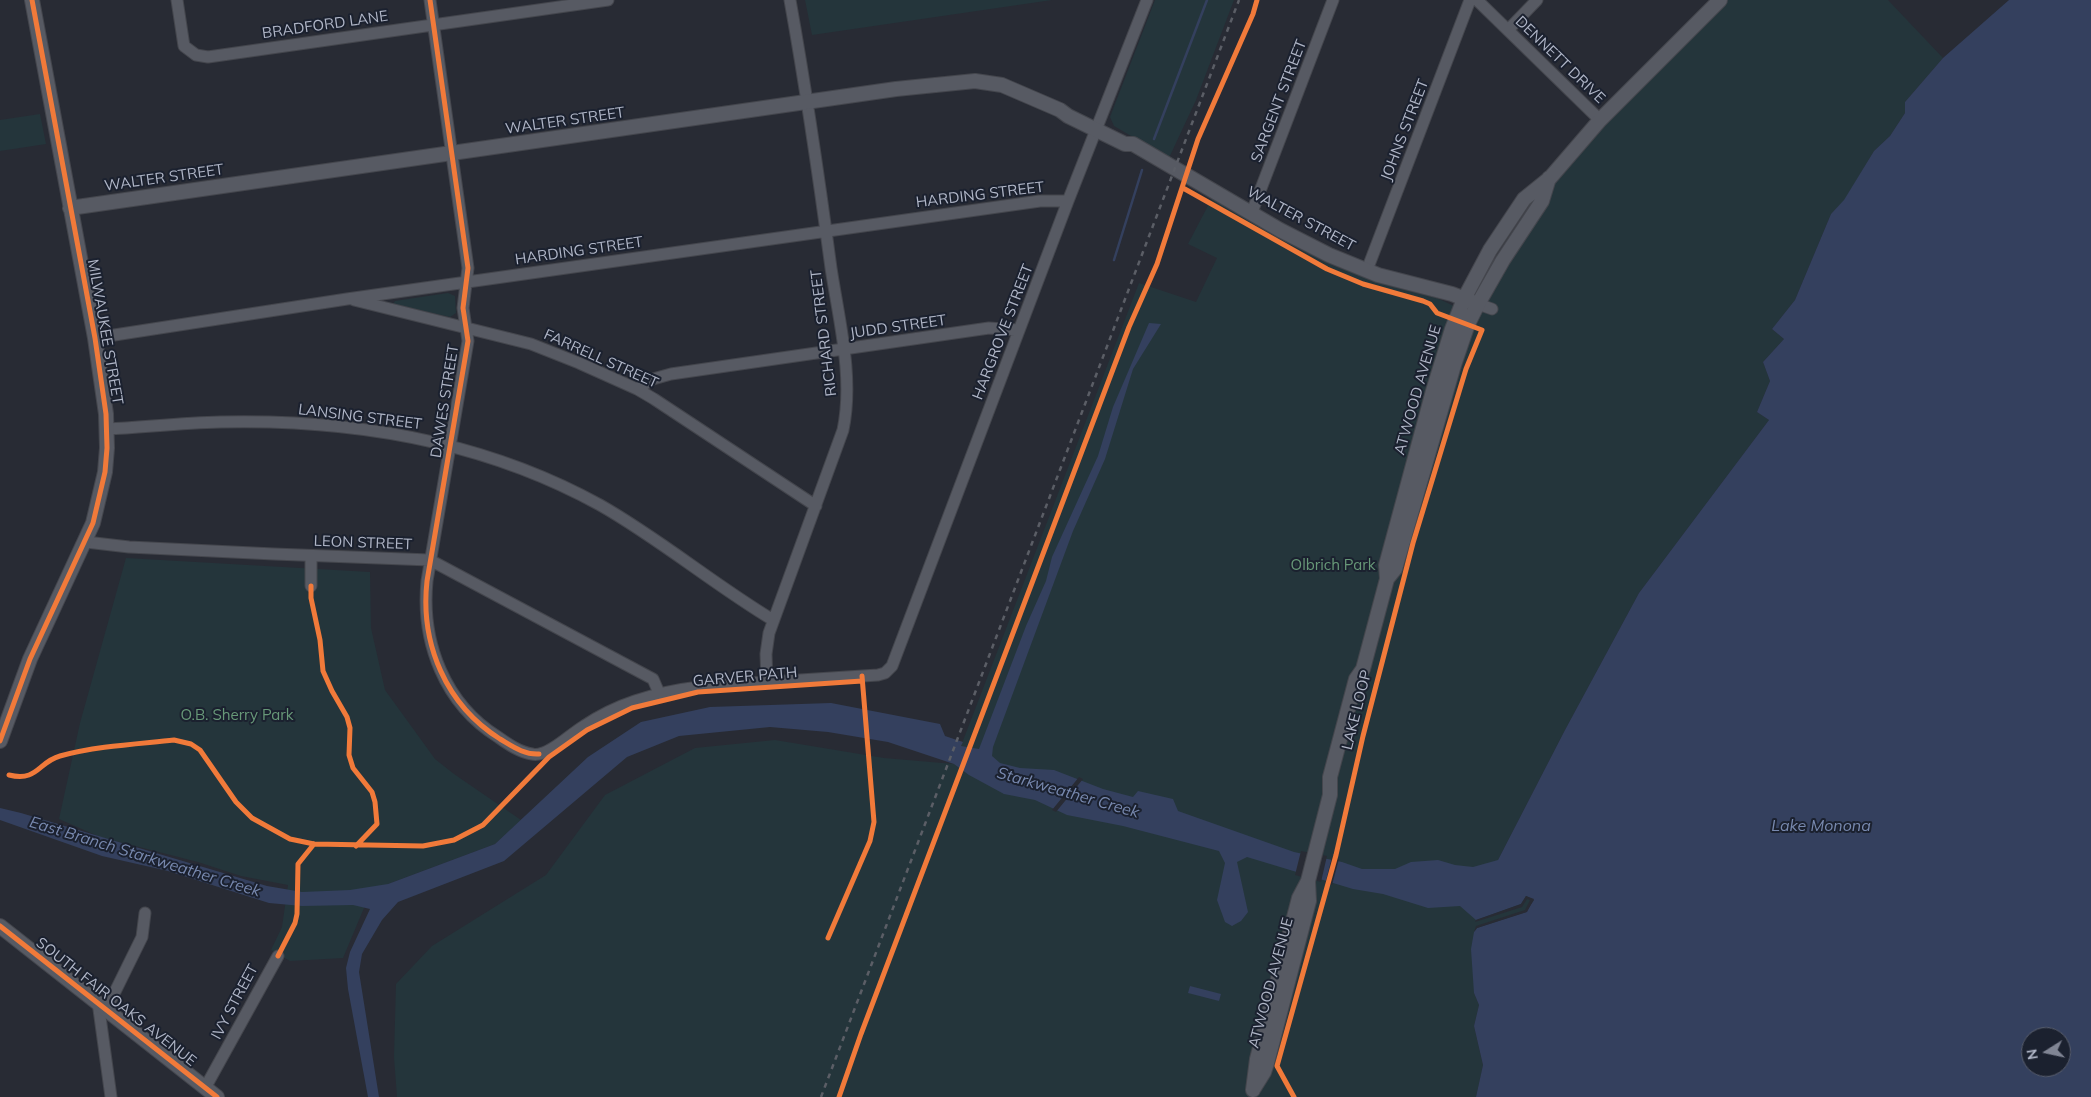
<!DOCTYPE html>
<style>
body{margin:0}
#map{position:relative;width:2091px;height:1097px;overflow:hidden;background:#282b34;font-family:Mulish,sans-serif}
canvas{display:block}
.north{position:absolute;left:2021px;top:1027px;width:50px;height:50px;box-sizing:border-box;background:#1b212f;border:1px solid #575d6c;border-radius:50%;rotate:260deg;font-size:14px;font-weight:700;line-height:20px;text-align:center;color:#b0b6c7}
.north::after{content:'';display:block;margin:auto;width:18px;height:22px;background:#808594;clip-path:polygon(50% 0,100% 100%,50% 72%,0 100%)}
</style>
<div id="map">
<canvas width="2091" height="1097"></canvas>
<div class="north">N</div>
</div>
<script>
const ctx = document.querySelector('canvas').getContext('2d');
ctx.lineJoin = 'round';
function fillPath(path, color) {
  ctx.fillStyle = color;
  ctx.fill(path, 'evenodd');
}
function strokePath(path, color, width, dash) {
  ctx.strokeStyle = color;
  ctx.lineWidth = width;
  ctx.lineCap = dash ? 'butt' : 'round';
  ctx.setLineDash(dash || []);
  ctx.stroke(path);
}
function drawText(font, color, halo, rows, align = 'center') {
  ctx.font = font + ' Mulish,sans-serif';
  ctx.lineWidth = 4;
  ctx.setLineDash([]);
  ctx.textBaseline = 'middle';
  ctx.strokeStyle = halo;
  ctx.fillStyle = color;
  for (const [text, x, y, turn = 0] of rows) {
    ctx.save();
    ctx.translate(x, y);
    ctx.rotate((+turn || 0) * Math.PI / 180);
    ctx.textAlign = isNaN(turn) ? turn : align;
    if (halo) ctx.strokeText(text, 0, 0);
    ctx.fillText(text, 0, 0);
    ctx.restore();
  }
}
fillPath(new Path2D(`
 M805,0H1052L812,35Z
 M1155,0H1234L1196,100L1169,158L1114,126L1110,117Z
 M1720,0H1888L1943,58L1905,102V113L1890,136L1874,151L1844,201L1831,214L1795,300L1772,329L1784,339L1763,362L1770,381L1757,412L1769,420L1639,593L1565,730L1498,860L1526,896L1534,899L1474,993L1479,1005L1474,1026L1483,1065L1476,1097H397L394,1057L396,984L432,946L546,875L605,795L695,748L775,740L884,758L954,764L1139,283L1196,302L1217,258L1188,244L1212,198L1332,265L1386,285L1437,298L1477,317L1550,178Z
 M40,114L46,144L0,151V120Z
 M448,293L455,296L456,313L450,317L393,304L395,301Z
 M126,558L370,572L371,628L385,690L435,759L454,774L521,820L495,844L388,884L369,896L343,958L290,961L271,950L282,927L288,885L241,876L198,862L100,837L59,819L80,723Z`), '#24353b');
fillPath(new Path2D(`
 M2009,0H2091V1097H1476L1483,1065L1474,1026L1479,1005L1474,993L1471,949L1474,932L1477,928L1526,912L1534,900L1526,896L1521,904L1476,920L1460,906L1428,908L1383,894L1353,889L1247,857L1237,862L1248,912L1241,921L1232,926L1225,922L1217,900L1225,863L1219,851L1123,826L1067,815L1035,800L1004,794L969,775L954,764L888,742L828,732L770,727L679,736L627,757L504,861L398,902L382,920L362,954L359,972L379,1097H368L348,989L346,968L350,952L370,909L353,905L302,906L269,903L168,871L102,856L0,820V808L21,813L267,886L302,892L350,890L388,884L495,844L588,757L641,722L710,707L831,703L940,724L945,736L963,742L961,746L979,749L1026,626L1046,581L1052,557L1098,456L1113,407L1149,323L1161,324L1133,369L1105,459L1073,531L993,747L992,756L1000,763L1020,768L1054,770L1103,789L1133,797L1138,791L1173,799L1178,811L1294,852L1342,862L1362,869H1395L1411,862L1438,860L1455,865L1473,867L1498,860L1565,730L1639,593L1769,420L1757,412L1770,381L1763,362L1784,339L1772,329L1795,300L1831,214L1844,200L1874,151L1890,136L1905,113V102L1943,58ZM2031,1037H2061V1067H2031Z
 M1190,986L1221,994L1219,1001L1188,993Z`), '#34405e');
fillPath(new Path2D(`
 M1079,777L1083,779L1056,812L1052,810Z
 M1301,851L1327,856L1321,882L1295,875Z
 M1332,857L1339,859L1332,885L1325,884Z
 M1526,896L1534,899L1527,912L1477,928L1474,932L1476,926L1525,910L1530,900L1527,899L1522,907L1475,922L1476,920L1521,904Z`), '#282b34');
strokePath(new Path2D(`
 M1154,139L1207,0
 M1114,260L1142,170`), '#34405e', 2.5);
const minor = new Path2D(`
 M177,0L184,46L196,55L208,57L608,0
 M430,0L468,268L463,308L468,341L427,581C421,643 445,704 498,737C508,744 519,752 532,754C535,755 540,754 543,753C556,749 572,733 584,726C599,716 617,707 635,701C678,686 723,684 769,682C805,680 842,677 878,675L885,673L892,666L1068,201L1147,0
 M1477,0L1600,120
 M1508,30L1537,0
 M1252,212L1333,0
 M1367,270L1470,0
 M354,300L531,344L579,363L637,389L654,399L816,506
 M1478,304L1492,309
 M95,338L347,299L1040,201H1068
 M637,389L653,379L671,374L989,328L1019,330
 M107,429C145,427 182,423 220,422C351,419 484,441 600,505C660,539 713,584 773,620
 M86,542L129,547L274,554L430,560L653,679L659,693
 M311,586V556
 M767,682L766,654L769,633L843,430C854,377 839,321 831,268C819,178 806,89 790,0
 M98,1002L111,1097
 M107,1008L142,937L145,913
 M205,1088L278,956`);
const tertiary = new Path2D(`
 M70,208L896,89L975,81L1002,85L1060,110L1068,116L1125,144H1133L1280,230L1329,255L1378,275L1452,294L1478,304
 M1387,579L1395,569L1454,365L1468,324L1478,304L1503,260L1542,201L1549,178
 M0,741L30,659L93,523L105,472L107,448L106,414L95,338L32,0
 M0,926L217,1097
 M1254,1088L1264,1072L1267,1063L1309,901L1308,881
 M1253,1090L1257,1059L1299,898L1308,881L1330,795V777L1356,679L1363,669L1387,579L1386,565L1433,391L1452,329L1464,299L1490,250L1524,199L1550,178L1600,120L1720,0`);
strokePath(minor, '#44464d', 13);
strokePath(tertiary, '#44464d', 16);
strokePath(minor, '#575a63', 11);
strokePath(tertiary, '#575a63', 14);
strokePath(new Path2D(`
 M821,1097L1239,0`), '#5b5e66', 2.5, [5, 5]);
strokePath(new Path2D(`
 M430,0L468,268L463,308L468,341L427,581C420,644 446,705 500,739C512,746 524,755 539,754
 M1183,188L1327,269L1363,284L1423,301L1430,304L1437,313L1482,330L1466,369L1413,543L1363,736L1336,855L1277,1066L1294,1097
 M311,586V598L320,640L323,671L332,691L347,717L350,728L349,755L353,768L372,792L375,802L377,824L356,846
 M0,741L30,659L93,523L105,472L107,448L106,414L95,338L32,0
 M9,775C38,782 38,762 60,756C97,746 137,744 174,740L191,744L200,750L236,802L252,818L290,839L314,844L423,846L454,840L483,825L549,757L587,730L632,708L698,692L862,681
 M0,926L217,1097
 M828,938L870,841L874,822L862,676
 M278,956L295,923L297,914L298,864L314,844
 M839,1097L861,1034L1129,327L1157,264L1198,139L1253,14L1257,0`), '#f17a3a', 5);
drawText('15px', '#b0b6c7', '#1b212f', [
 ["BRADFORD LANE",325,25,-8],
 ["DENNETT DRIVE",1560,60,44],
 ["SARGENT STREET",1279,101,-69],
 ["WALTER STREET",565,121,-8],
 ["JOHNS STREET",1405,130,-69],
 ["WALTER STREET",164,178,-8],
 ["HARDING STREET",980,195,-7],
 ["WALTER STREET",1301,219,28],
 ["HARDING STREET",579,251,-8],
 ["JUDD STREET",898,327,-8],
 ["MILWAUKEE STREET",105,332,80],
 ["HARGROVE STREET",1003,332,-69],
 ["RICHARD STREET",824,333,-97],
 ["FARRELL STREET",601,359,24],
 ["ATWOOD AVENUE",1418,390,-74],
 ["DAWES STREET",445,401,-81],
 ["LANSING STREET",360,417,7],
 ["LEON STREET",363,543,2],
 ["GARVER PATH",745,677,-5],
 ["LAKE LOOP",1357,710,-76],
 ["ATWOOD AVENUE",1271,983,-75],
 ["SOUTH FAIR OAKS AVENUE",116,1002,38],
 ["IVY STREET",235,1002,-62]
]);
drawText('15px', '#679878', '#1b212f', [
 ["Olbrich Park",1333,565],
 ["O.B. Sherry Park",237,715]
]);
drawText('italic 16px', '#7889af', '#1b212f', [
 ["Starkweather Creek",1068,793,16],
 ["Lake Monona",1821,826],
 ["East Branch Starkweather Creek",145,857,17]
]);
</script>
